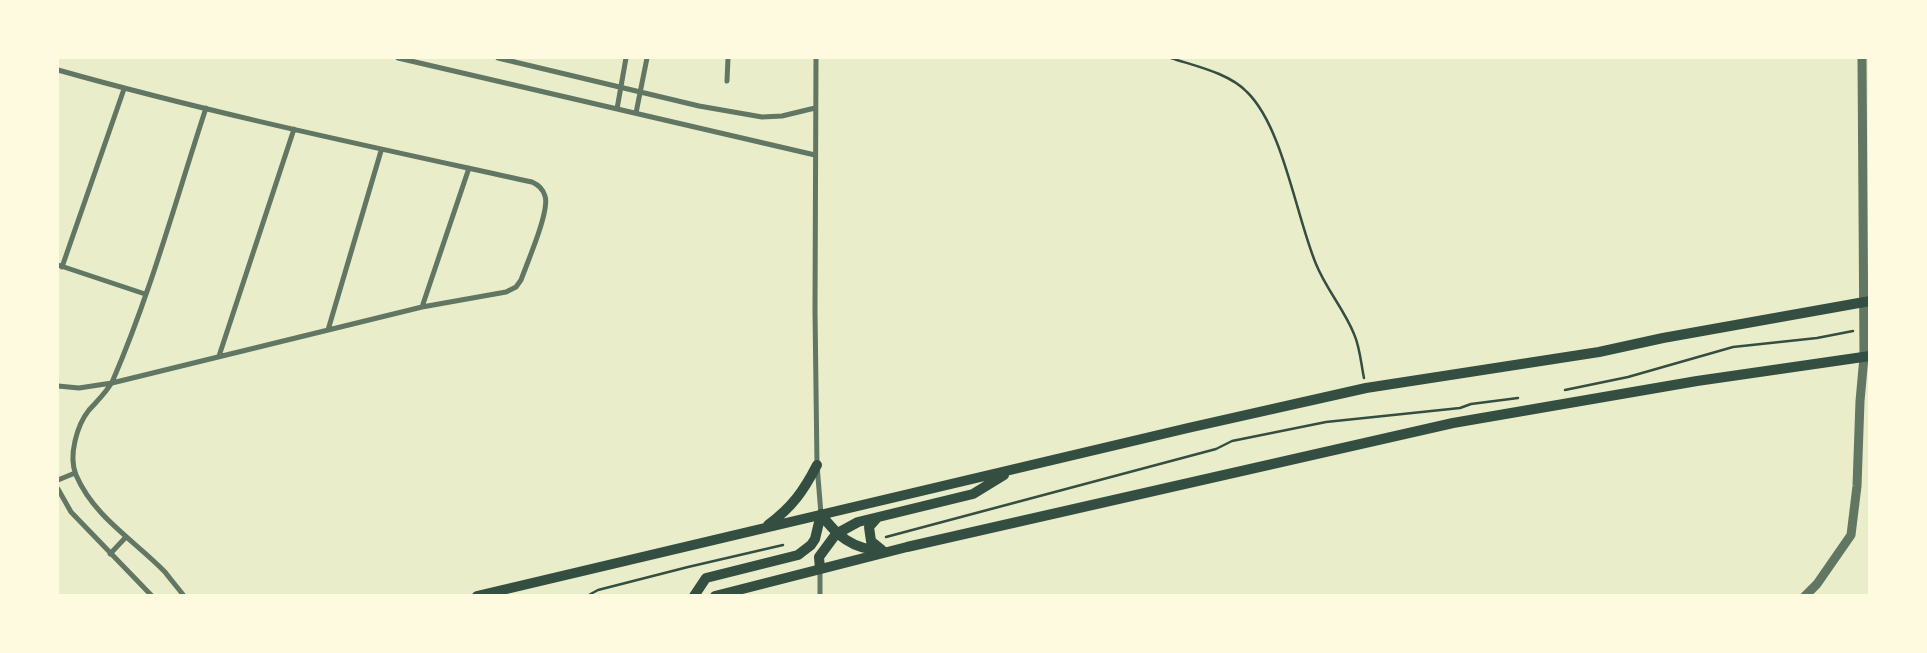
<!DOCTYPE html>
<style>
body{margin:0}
#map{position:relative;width:1927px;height:653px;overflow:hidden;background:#e9edc9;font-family:Quicksand,sans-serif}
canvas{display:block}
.frame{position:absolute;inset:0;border:59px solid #fefae0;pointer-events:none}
</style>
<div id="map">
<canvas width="1927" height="653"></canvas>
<div class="frame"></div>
</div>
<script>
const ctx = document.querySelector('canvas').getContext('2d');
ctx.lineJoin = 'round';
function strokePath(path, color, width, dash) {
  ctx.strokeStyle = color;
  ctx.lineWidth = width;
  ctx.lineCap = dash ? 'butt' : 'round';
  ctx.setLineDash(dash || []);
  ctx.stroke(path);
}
strokePath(new Path2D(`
 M1171,58C1195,66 1229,73 1247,92C1283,127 1296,216 1316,264C1326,289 1344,309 1354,334C1360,347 1361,364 1364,378
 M1565,390L1628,377L1733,347L1817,338L1853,331
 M886,537L1216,449L1232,441L1326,422L1460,408L1471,404L1518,398
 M587,596L598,590L688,567L783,545`), '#344e41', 2.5);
strokePath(new Path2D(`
 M398,58L815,155
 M498,58L699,106L762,117L782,116L815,108
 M816,58L815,311L817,465L821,514
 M58,70C214,114 373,147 532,182C539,185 543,189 545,196C550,211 527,263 521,280L516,287L506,292L422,307L112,383L79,388L58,386
 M727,81L728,58
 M617,109L626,58
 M636,113L647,58
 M58,265L145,294
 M62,267L124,89
 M422,307L469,168
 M328,330L381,151
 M219,356L294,129
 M58,480L75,473
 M58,489L71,512L152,596
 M110,554L126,537
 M184,596C178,588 171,580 165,572C134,540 94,517 76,475C68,456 77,425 89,410C97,401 108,391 113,380C151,292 176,199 206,108
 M820,596V569`), '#617663', 5);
strokePath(new Path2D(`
 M1805,596L1817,584L1851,535L1857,486L1860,401L1864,357L1862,58`), '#617663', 9);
strokePath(new Path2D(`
 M821,514C836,535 853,550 881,550
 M877,518L869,527L871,541L882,550
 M768,525C792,507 803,492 817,465
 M820,569L819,557L836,534L858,522L973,494L1004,475
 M477,596L1188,428L1366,388L1599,352L1663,338L1870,301
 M694,596L706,578L798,555L811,545L815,539L821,514
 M715,596L907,547L1453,423L1697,381L1870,356`), '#344e41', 10);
</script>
